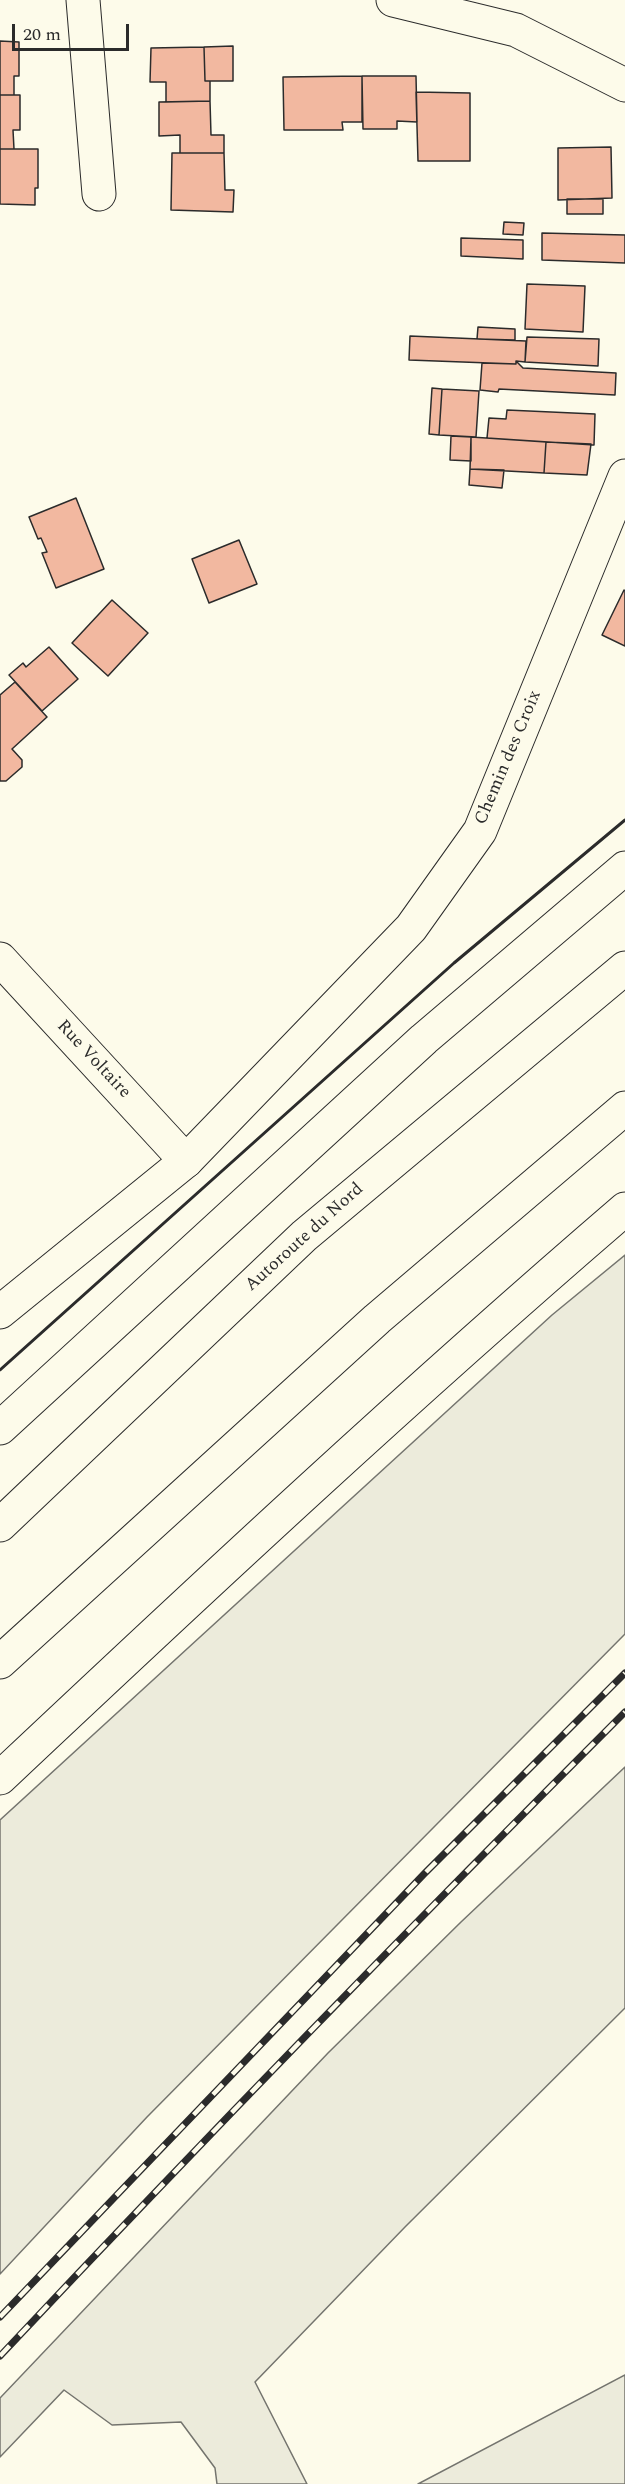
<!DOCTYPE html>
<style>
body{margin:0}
#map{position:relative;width:625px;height:2484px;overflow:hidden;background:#fdfbea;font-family:Spectral,serif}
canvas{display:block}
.scale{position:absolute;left:12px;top:24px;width:117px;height:27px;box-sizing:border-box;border:3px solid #2b2b2b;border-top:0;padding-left:8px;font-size:18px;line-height:21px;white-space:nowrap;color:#2b2b2b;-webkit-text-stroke:4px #fdfbea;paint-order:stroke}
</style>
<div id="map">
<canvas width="625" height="2484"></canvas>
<div class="scale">20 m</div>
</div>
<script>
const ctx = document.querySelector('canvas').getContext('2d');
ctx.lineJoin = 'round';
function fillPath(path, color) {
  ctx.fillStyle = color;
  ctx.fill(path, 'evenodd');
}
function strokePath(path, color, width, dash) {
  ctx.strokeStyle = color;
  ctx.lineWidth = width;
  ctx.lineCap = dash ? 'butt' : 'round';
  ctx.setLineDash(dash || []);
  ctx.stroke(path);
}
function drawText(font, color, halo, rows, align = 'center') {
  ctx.font = font + ' Spectral,serif';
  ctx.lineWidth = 4.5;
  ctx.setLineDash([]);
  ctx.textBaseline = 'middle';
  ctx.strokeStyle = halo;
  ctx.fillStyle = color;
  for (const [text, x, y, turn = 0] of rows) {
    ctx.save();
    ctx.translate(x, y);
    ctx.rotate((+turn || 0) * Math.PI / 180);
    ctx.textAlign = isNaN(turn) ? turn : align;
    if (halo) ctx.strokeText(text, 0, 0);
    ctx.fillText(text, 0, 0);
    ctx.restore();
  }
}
const green = new Path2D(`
 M625,1255V1634L147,2117L0,2274V1820L552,1315Z
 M625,1767V2008L405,2227L255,2382L307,2484H217L215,2468L181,2422L112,2425L64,2390L0,2457V2398L328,2053L461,1922Z
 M625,2375V2484H418Z`);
fillPath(green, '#ecebdb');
strokePath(green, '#74746e', 1.5);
const building = new Path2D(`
 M0,41L19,42V76H14V95H0Z
 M233,46V81H205L204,47Z
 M204,47L205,81H210V101L166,102V82H150L151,48Z
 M362,76H416L417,122L397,121V129H363Z
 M362,76V122H342L343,130H284L283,77Z
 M416,92L470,93V161H418Z
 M0,95H20V130H13L14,149H0Z
 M210,101L211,135H224V153H180V135L159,136V102Z
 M611,147L612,198L558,200V148Z
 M0,149H38V188H35V205L0,204Z
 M172,153H224L225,190H234L233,212L171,210Z
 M567,199H603V214H567Z
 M504,222L524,223L523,235L503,234Z
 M542,233L625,235V263L542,260Z
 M461,238L523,240V259L461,256Z
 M527,284L585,286L583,332L525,329Z
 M478,327L515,329V340L477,339Z
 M410,336L526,341L525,362L516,361V364L409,360Z
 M527,337L599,339L598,366L525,362Z
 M516,361L523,368L616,373L615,395L499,389L498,392L480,390L482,363L516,364Z
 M432,388L442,389L439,435L429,434Z
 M442,389L479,391L476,437L439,435Z
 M507,410L595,414L594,445L487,438L489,418L506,419Z
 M451,436L471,437V461L450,460Z
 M471,437L546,442L544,473L470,469Z
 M546,442L591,444L587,475L544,473Z
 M470,469L504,470L502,488L469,485Z
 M76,498L104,569L56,588L42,553L47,552L41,538L38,539L29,517Z
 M239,540L257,584L209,603L192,559Z
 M624,590L625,591V646L602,635Z
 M112,600L148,633L108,676L72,643Z
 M49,647L78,679L42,711L9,675L23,663L26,667Z
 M15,682L47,717L12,749L22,760V767L6,781H0V695Z`);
fillPath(building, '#f2b8a0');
strokePath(building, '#2b2b2b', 1.5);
const minor = new Path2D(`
 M83,0L99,194
 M393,0L516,30L625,85
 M0,959L186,1161`);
const major = new Path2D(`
 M0,1312L186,1161L411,928L480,831L625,476`);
const highway = new Path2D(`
 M0,1428L424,1039L625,868
 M0,1525L304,1236L625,968
 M0,1662L377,1319L625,1108
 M0,1778C205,1585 411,1393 625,1209`);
strokePath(minor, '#2b2b2b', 35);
strokePath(major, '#2b2b2b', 35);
strokePath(highway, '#2b2b2b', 35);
strokePath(minor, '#fdfbea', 33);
strokePath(major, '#fdfbea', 33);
strokePath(highway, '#fdfbea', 33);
const rail = new Path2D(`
 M0,2317L424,1874L625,1673
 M0,2356C205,2138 414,1923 625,1712`);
strokePath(rail, '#2b2b2b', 7);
strokePath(rail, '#fdfbea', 4.5, [14]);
strokePath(new Path2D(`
 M0,1370L454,963L625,820`), '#2b2b2b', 3);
drawText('18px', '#2b2b2b', '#fdfbea', [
 ["Chemin des Croix",509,758,-67],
 ["Rue Voltaire",93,1060,47],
 ["Autoroute du Nord",305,1238,-42]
]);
</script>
